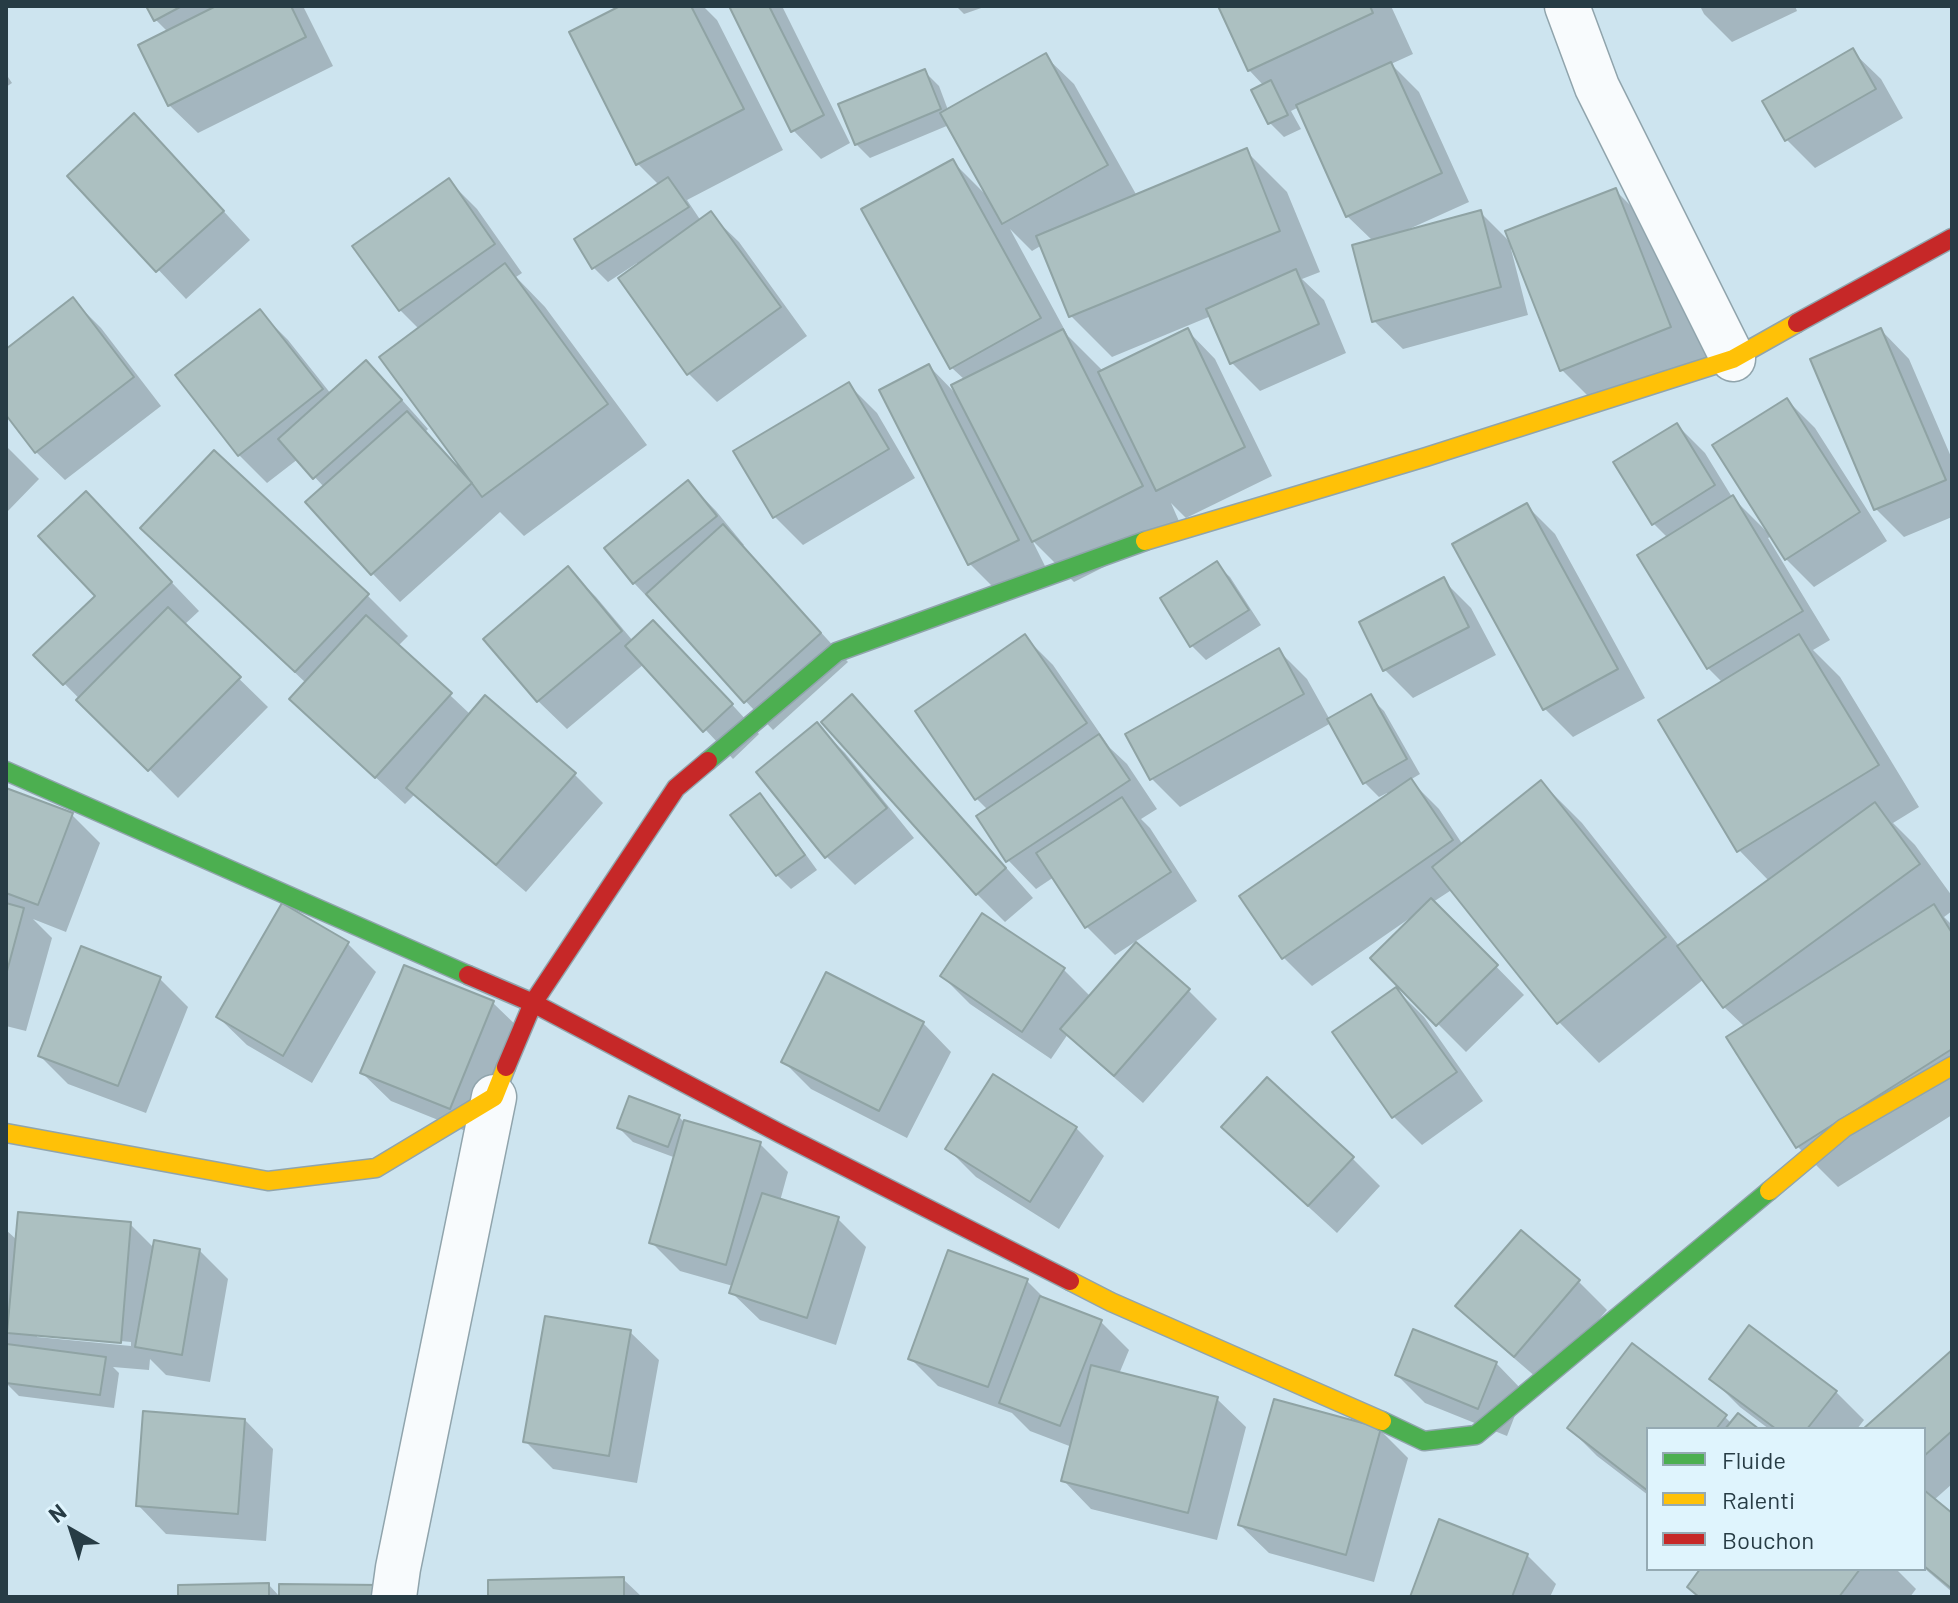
<!DOCTYPE html>
<style>
body{margin:0}
#map{position:relative;width:1958px;height:1603px;overflow:hidden;background:#cde4ef;font-family:Barlow,sans-serif}
canvas{display:block}
.frame{position:absolute;inset:0;border:8px solid #273c45;pointer-events:none}
.legend{position:absolute;left:1646px;top:1427px;width:280px;height:144px;box-sizing:border-box;background:#dff4fd;border:2px solid #95aab3;margin:0;padding:10px 14px;list-style:none;font-size:24px;color:#273c45}
.legend li{display:flex;align-items:center;gap:16px;height:40px}
.legend b{width:40px;border:2px solid #95aab3}
.north{position:absolute;left:32px;top:1491px;width:80px;height:80px;-webkit-text-stroke:6px #dff4fd;paint-order:stroke;rotate:321deg;font-size:22px;font-weight:700;line-height:32px;text-align:center;color:#273c45}
.north::after{content:'';display:block;margin:auto;width:28px;height:36px;background:#273c45;clip-path:polygon(50% 0,100% 100%,50% 72%,0 100%)}
</style>
<div id="map">
<canvas width="1958" height="1603"></canvas>
<div class="frame"></div>
<ul class="legend">
<li><b style="height:10px;background:#4caf50"></b>Fluide</li>
<li><b style="height:10px;background:#ffc107"></b>Ralenti</li>
<li><b style="height:10px;background:#c62828"></b>Bouchon</li>
</ul>
<div class="north">N</div>
</div>
<script>
const ctx = document.querySelector('canvas').getContext('2d');
ctx.lineJoin = 'round';
function fillPath(path, color) {
  ctx.fillStyle = color;
  ctx.fill(path, 'evenodd');
}
function strokePath(path, color, width, dash) {
  ctx.strokeStyle = color;
  ctx.lineWidth = width;
  ctx.lineCap = dash ? 'butt' : 'round';
  ctx.setLineDash(dash || []);
  ctx.stroke(path);
}
fillPath(new Path2D(`
 M149,6H303L333,66L198,133L169,105L168,32L156,20Z
 M625,6H703L717,20L783,150L687,200L701,221L710,214L739,242L807,336L717,402L689,374L621,279L639,266L637,263L608,282L594,268L659,185L638,164Z
 M731,6H782L850,143L821,159L793,130Z
 M956,6H987L964,14Z
 M1220,6H1391L1413,54L1391,64L1419,92L1469,202L1409,229L1410,231L1480,212L1512,244L1615,190L1656,231L1711,368L1603,411L1562,370L1514,248L1511,249L1528,315L1403,349L1374,321L1373,241L1347,216L1299,107L1291,111L1301,129L1284,137L1270,123L1253,91L1264,86L1249,70Z
 M1700,6H1795L1797,11L1732,42L1704,14Z
 M1852,51L1881,79L1903,118L1815,168L1787,140L1765,102Z
 M1045,56L1074,84L1137,196L1246,151L1287,192L1320,272L1302,279L1324,300L1346,353L1260,391L1231,362L1211,316L1112,357L1071,316L1042,245L1032,251L1010,229L1068,336L1103,371L1187,330L1215,359L1272,476L1186,518L1171,503L1182,528L1074,582L1032,540L1046,568L998,592L970,564L929,366L958,396L965,380L952,368V161L986,195L949,125L870,158L856,144L925,72L939,86L948,110Z
 M6,74L12,83L6,87Z
 M162,144L250,240L186,299L70,176Z
 M449,181L477,209L522,273L516,277L545,307L647,445L524,536L500,512L400,602L372,573L324,487L298,459L267,483L239,455L260,312L288,340L331,394L394,391L428,429L425,432L463,473L465,471L419,329L400,310Z
 M73,300L101,328L161,406L65,480L36,452L6,412V351Z
 M1881,330L1909,359L1952,459V517L1904,537L1876,509Z
 M849,385L877,413L915,478L803,545L774,516Z
 M1787,400L1815,428L1887,541L1814,587L1786,559L1772,536L1768,538L1830,640L1813,650L1840,677L1919,807L1893,823L1915,845L1952,896V911L1944,917L1952,925V1115L1838,1187L1797,1146L1745,1027L1724,1007L1704,979L1599,1063L1559,1022L1453,889L1433,902L1524,995L1466,1052L1372,958L1412,920L1410,918L1312,986L1284,958L1241,896L1388,795L1387,793L1379,797L1365,783L1331,723L1180,807L1151,778L1279,651L1307,679L1330,720L1370,697L1384,711L1420,774L1410,780L1439,809L1463,845L1541,782L1582,823L1680,947L1769,881L1739,850L1723,683L1708,668L1640,555L1668,538L1653,523L1677,425L1705,453L1732,497L1767,532L1769,531Z
 M6,446L39,479L6,513Z
 M688,482L716,511L744,545L742,546L848,662L773,730L634,583Z
 M1527,506L1555,534L1645,698L1573,737L1545,709Z
 M114,522L199,611L184,625L268,707L178,798L36,655L98,596Z
 M143,528L367,595L408,636L398,646L471,715L575,775L603,803L526,892L437,816L415,794L405,804L320,727L306,683L184,569Z
 M1216,564L1230,577L1261,625L1206,660L1192,646Z
 M568,569L596,597L633,641L682,650L759,734L733,759L644,664L567,729L538,701Z
 M1443,580L1471,608L1496,655L1413,698L1385,670Z
 M1025,637L1053,665L1110,748L1127,764L1157,809L1141,819L1150,828L1197,901L1115,955L1087,927L1054,877L1036,889L1008,860L988,810L977,799Z
 M852,697L880,725L1033,898L1005,922L977,894L824,722Z
 M817,725L845,753L914,838L855,885L827,857L759,772Z
 M6,790L72,815L100,843L66,932L33,919L52,938L26,1031L6,1026Z
 M759,796L773,809L817,870L791,889L777,875Z
 M348,944L376,972L312,1083L247,1045L218,1017Z
 M1136,945L1189,991L1217,1019L1143,1103L1091,1057L1068,1034L1051,1059L970,1004L942,976L1064,970L1091,997Z
 M159,978L188,1007L146,1113L68,1084L40,1056Z
 M1396,989L1424,1017L1483,1101L1422,1145L1394,1117Z
 M493,1003L522,1031L478,1136L391,1101L362,1073Z
 M923,1023L951,1052L907,1138L811,1089L783,1061Z
 M679,1117L684,1122L760,1144L788,1172L780,1201L838,1219L866,1247L836,1345L760,1320L731,1292L733,1286L680,1271L651,1242L676,1158L633,1142L619,1128Z
 M1076,1128L1104,1156L1059,1229L976,1177L948,1149Z
 M1252,1155L1352,1158L1380,1186L1337,1233Z
 M130,1224L154,1248L199,1250L228,1279L210,1382L166,1375L150,1359L149,1370L113,1367L119,1373L114,1408L19,1396L6,1383V1230L17,1240ZM37,1333L131,1342V1346L37,1337Z
 M1522,1233L1579,1282L1607,1310L1544,1384L1486,1334L1458,1306Z
 M1027,1281L1047,1301L1101,1322L1129,1350L1119,1374L1217,1399L1246,1427L1217,1540L1091,1509L1063,1480L1072,1447L1030,1431L1012,1413L938,1386L910,1358Z
 M630,1332L659,1360L637,1483L553,1469L525,1441Z
 M1952,1352V1484L1934,1500L1952,1516V1592L1924,1568V1429H1866Z
 M1496,1363L1524,1392L1507,1436L1425,1403L1397,1375Z
 M1711,1378L1836,1392L1864,1420L1857,1429H1769L1740,1407Z
 M1725,1417L1732,1424L1756,1429H1648V1495L1597,1456L1569,1428Z
 M245,1420L273,1449L266,1541L166,1534L138,1505Z
 M1380,1430L1408,1458L1374,1582L1269,1553L1240,1525Z
 M1527,1555L1556,1584L1550,1597H1412Z
 M1703,1569H1896L1916,1589L1910,1597H1699L1689,1587Z
 M623,1579L642,1597H490Z
 M269,1585L280,1597H180Z`), '#0003');
const building = new Path2D(`
 M146,6H182L154,21Z
 M216,6H291L306,37L168,106L138,45Z
 M620,6H691L744,109L636,165L569,32Z
 M729,6H769L824,115L791,132Z
 M1218,6H1370L1373,13L1248,71Z
 M1853,48L1876,89L1785,141L1762,101Z
 M1046,53L1108,165L1002,224L940,113Z
 M1391,62L1442,173L1346,217L1296,105Z
 M925,69L941,109L855,145L838,104Z
 M1271,80L1288,115L1268,124L1251,90Z
 M134,113L224,211L156,272L67,176Z
 M1247,148L1280,231L1069,317L1036,236Z
 M953,159L1041,318L950,369L861,209Z
 M668,177L689,207L592,269L574,239Z
 M449,178L495,244L399,311L352,246Z
 M1616,188L1671,327L1560,371L1505,231Z
 M1481,210L1501,287L1372,322L1352,245Z
 M711,211L781,307L687,375L618,278Z
 M505,263L608,404L482,497L379,357Z
 M1296,269L1319,324L1230,364L1206,309Z
 M73,297L134,377L35,453L6,415V349Z
 M260,309L323,389L238,456L175,375Z
 M1188,328L1245,447L1156,491L1098,372Z
 M1881,328L1946,480L1874,510L1810,359Z
 M1063,329L1143,486L1032,542L951,385Z
 M366,360L402,400L313,479L278,439Z
 M929,364L1019,540L968,565L879,390Z
 M849,382L889,449L773,518L733,451Z
 M1787,398L1860,512L1785,560L1712,445Z
 M407,411L472,483L371,575L305,502Z
 M1677,423L1715,485L1652,525L1613,462Z
 M214,450L369,594L295,672L140,528Z
 M688,480L717,516L633,584L604,548Z
 M86,491L172,582L63,685L33,655L95,596L38,536Z
 M1733,495L1803,611L1707,669L1637,555Z
 M1527,503L1618,669L1543,710L1452,544Z
 M723,524L821,633L744,703L646,594Z
 M1217,561L1249,610L1190,647L1160,598Z
 M568,566L622,631L537,702L483,639Z
 M1444,577L1469,627L1383,671L1359,622Z
 M168,607L241,677L148,771L76,700Z
 M366,615L452,693L375,778L289,699Z
 M653,620L733,704L703,732L625,646Z
 M1025,634L1087,723L975,800L915,711Z
 M1799,634L1879,765L1737,852L1658,720Z
 M1279,648L1304,694L1150,780L1125,734Z
 M852,694L1006,868L976,895L821,722Z
 M1371,694L1407,759L1363,784L1327,719Z
 M485,695L576,773L496,865L406,788Z
 M817,722L887,808L825,858L756,772Z
 M1099,734L1130,780L1006,862L976,816Z
 M1411,778L1453,840L1282,959L1239,896Z
 M1541,780L1666,937L1557,1024L1432,867Z
 M6,788L73,813L38,905L6,893Z
 M760,793L805,855L776,876L730,815Z
 M1122,797L1171,872L1085,928L1036,853Z
 M1875,802L1920,864L1723,1008L1677,946Z
 M1431,898L1498,965L1436,1026L1370,958Z
 M6,903L24,908L6,975Z
 M282,903L349,942L283,1056L216,1017Z
 M1934,904L1952,933V1049L1796,1148L1726,1037Z
 M982,913L1065,968L1022,1032L940,976Z
 M1136,942L1190,989L1114,1076L1060,1029Z
 M81,946L161,977L118,1086L38,1056Z
 M404,965L494,1001L450,1109L360,1073Z
 M826,972L924,1022L879,1111L781,1062Z
 M1396,987L1457,1072L1392,1118L1332,1032Z
 M993,1074L1077,1127L1030,1202L945,1149Z
 M1267,1077L1354,1157L1308,1206L1221,1127Z
 M629,1096L680,1115L668,1147L617,1128Z
 M684,1120L761,1142L726,1265L649,1243Z
 M762,1193L839,1217L807,1318L729,1293Z
 M18,1212L131,1222L121,1343L7,1333Z
 M1521,1230L1580,1280L1514,1357L1455,1306Z
 M154,1240L200,1249L182,1355L135,1347Z
 M948,1250L1028,1279L988,1387L908,1359Z
 M1040,1296L1102,1320L1060,1426L999,1403Z
 M545,1316L631,1330L609,1456L523,1442Z
 M1749,1325L1837,1391L1807,1429H1776L1709,1379Z
 M1413,1329L1497,1362L1478,1409L1395,1375Z
 M1632,1343L1727,1415L1716,1429H1648V1491L1567,1428Z
 M7,1344L106,1357L100,1395L6,1383Z
 M1952,1350V1431L1924,1456V1429H1863Z
 M1091,1365L1218,1397L1188,1513L1061,1481Z
 M1274,1399L1381,1428L1346,1555L1238,1525Z
 M143,1411L245,1419L238,1514L136,1506Z
 M1738,1413L1759,1429H1725Z
 M1924,1490L1952,1513V1589L1924,1566Z
 M1439,1519L1528,1554L1512,1597H1410Z
 M1700,1569H1860L1839,1597H1699L1687,1587Z
 M624,1577V1597H488V1580Z
 M269,1583V1597H178V1585Z
 M279,1584L381,1585V1597H279Z`);
fillPath(building, '#acc0c1');
strokePath(building, '#8fa3a4', 2);
const street = new Path2D(`
 M1567,6L1597,87L1733,359
 M394,1597L398,1568L494,1097`);
const fast = new Path2D(`
 M708,761L837,652L1145,541
 M6,771L468,975
 M1382,1421L1424,1441L1476,1435L1769,1191`);
const slow = new Path2D(`
 M1145,541L1426,457L1733,359L1797,323
 M6,1133L268,1181L376,1168L494,1097L506,1067
 M1769,1191L1844,1128L1952,1066
 M1070,1281L1111,1302L1382,1421`);
const jam = new Path2D(`
 M1797,323L1952,238
 M468,975L533,1003L676,788L708,761
 M506,1067L533,1003L781,1134L1070,1281`);
strokePath(street, '#90a4ac', 47);
strokePath(fast, '#90a4ac', 21);
strokePath(slow, '#90a4ac', 21);
strokePath(jam, '#90a4ac', 21);
strokePath(street, '#f8fbfd', 44);
strokePath(fast, '#4caf50', 18);
strokePath(slow, '#ffc107', 18);
strokePath(jam, '#c62828', 18);
</script>
